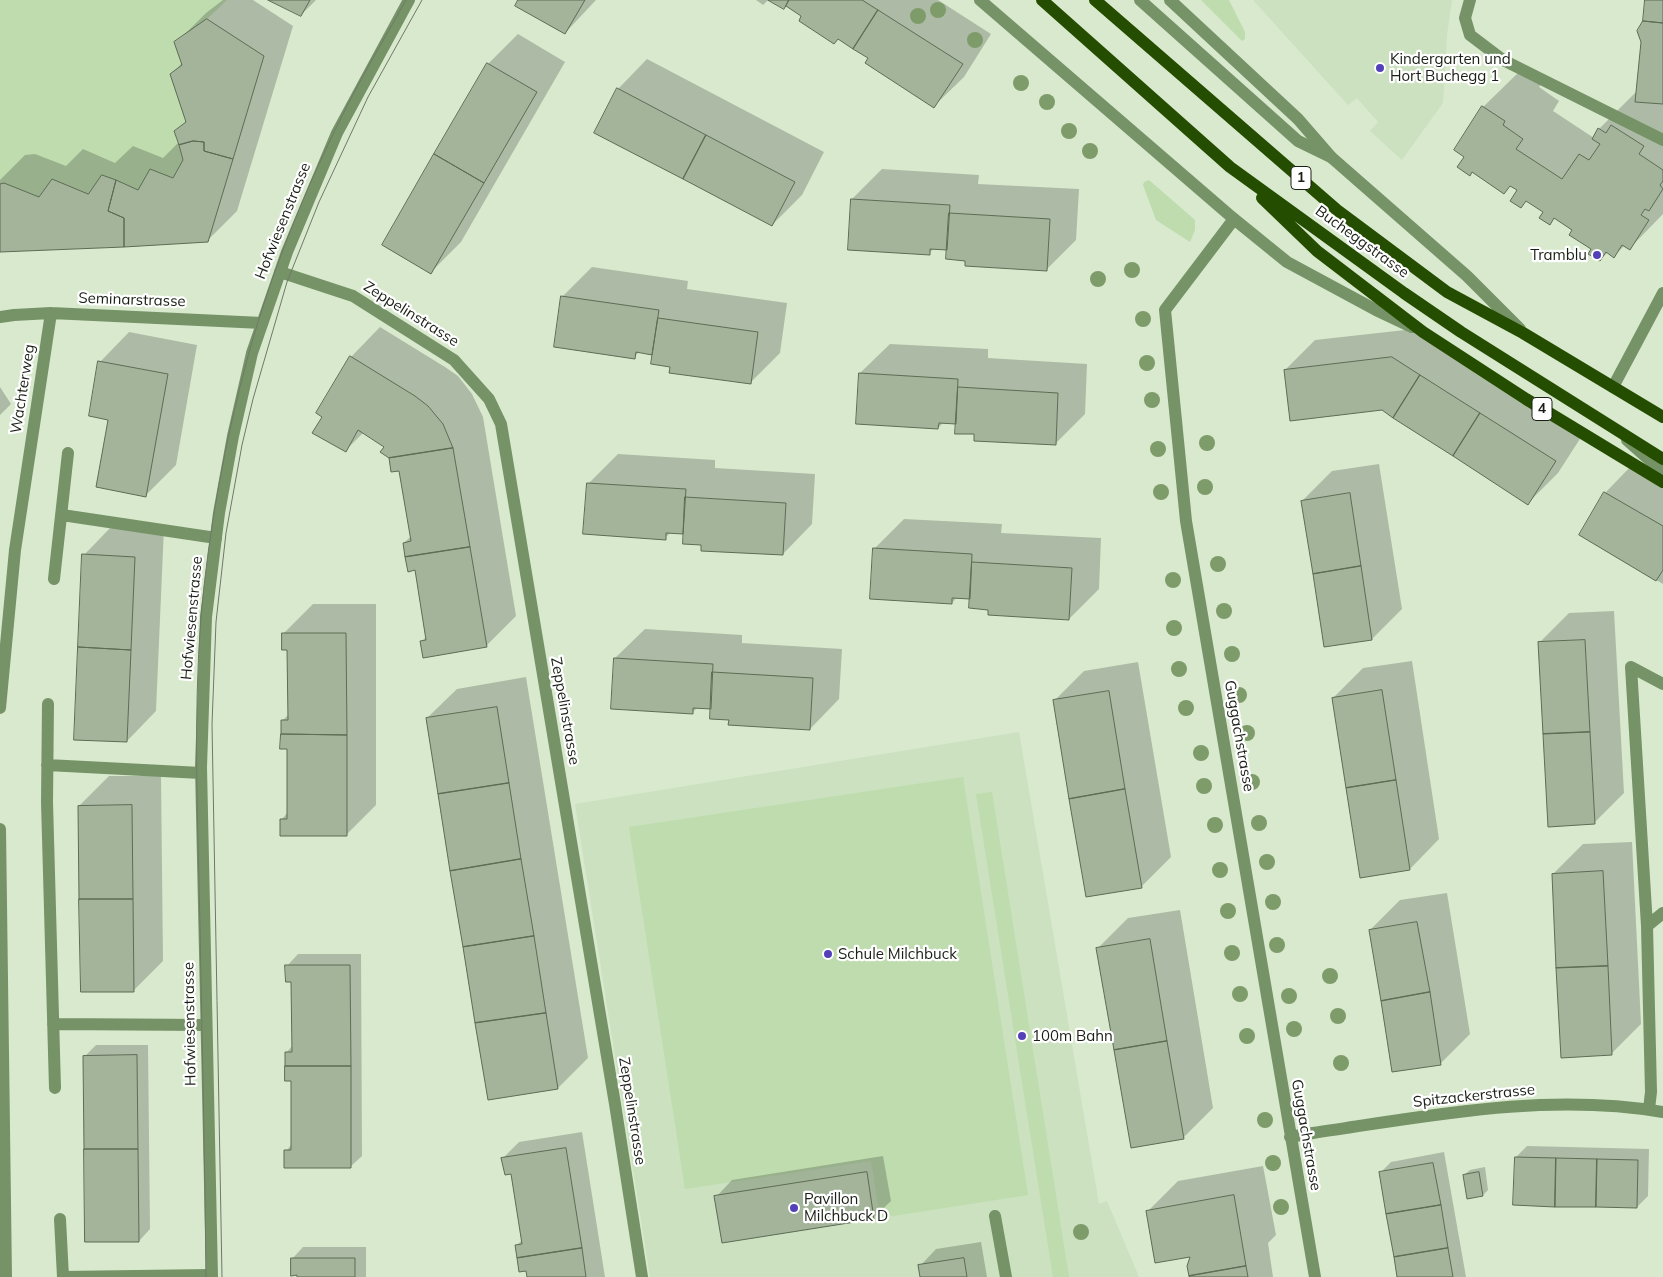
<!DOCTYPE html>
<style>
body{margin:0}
canvas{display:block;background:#d8e9ce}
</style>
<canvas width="1663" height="1277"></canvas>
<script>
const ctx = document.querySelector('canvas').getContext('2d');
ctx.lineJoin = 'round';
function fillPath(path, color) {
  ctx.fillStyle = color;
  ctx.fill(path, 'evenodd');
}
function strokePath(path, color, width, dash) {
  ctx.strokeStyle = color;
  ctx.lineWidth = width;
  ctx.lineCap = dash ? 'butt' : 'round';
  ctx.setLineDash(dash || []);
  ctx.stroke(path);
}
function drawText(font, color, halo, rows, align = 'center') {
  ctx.font = font + ' Mulish,sans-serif';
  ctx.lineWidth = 4.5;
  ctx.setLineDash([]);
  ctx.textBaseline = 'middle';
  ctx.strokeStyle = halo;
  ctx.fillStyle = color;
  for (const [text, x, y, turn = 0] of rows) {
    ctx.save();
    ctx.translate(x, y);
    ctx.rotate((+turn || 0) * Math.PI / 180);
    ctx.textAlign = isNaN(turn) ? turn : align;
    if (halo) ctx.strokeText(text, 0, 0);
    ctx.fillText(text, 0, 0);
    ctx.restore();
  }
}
fillPath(new Path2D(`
 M1253,0H1452L1447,35L1443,103L1402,160L1370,131L1378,122L1357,98L1348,105Z
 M1019,732L1099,1204L1107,1201L1139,1277H650L575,804Z`), '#cbe1bf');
fillPath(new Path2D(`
 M0,0H227L207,19L174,42L182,65L170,74L186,122L174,131L183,160L173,178L150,169L138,190L102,175L88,194L52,179L39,197L4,183L0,184Z
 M1201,0H1229L1245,32V39L1242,41Z
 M1149,180L1195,220V230L1190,242L1156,220L1143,185L1144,182Z
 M963,777L1028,1195L880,1218L871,1161L685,1189L629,827Z
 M992,792L1069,1277H1053L976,794Z`), '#bedcae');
fillPath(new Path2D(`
 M223,0H253L293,26L237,211L207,241L0,250V180L25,155L35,154L66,166L83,149L115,163L133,146L163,158L179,142L176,132L187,120L172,74L182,63L176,43L206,13Z
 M271,0H316L301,15Z
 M520,0H596L565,33Z
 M756,0H768L763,5Z
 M771,0H938L991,34L964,77L934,106L870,58L787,5L784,8Z
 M1647,0H1663V214L1630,248L1625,245L1614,256L1608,252L1600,260L1593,249L1574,230L1555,218L1549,223L1545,212L1527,200L1521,206L1519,190L1511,185L1504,192L1473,171L1469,175L1466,156L1483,107L1521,70L1542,83L1539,87L1559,101L1553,111L1594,138L1599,129L1637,91Z
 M518,34L565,62L461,242L431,272L488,64Z
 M647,59L824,152L802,195L772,225L618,89Z
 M882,169L979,175L978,184L1079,189L1076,240L1046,270L967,259L949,249L935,248L929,253L852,199Z
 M592,267L688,281L687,289L787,303L780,353L750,383L671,366L654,354L640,351L634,357L562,297Z
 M380,327L445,367L458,376L472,394L483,417L516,616L486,646L421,642L427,636L416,569L404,543L411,536L400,469L390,458L385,446L364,432L345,451L324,416L351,357Z
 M1423,328L1585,431L1558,473L1528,503L1382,409L1285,370L1315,340Z
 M129,332L197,345L176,465L146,495L109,419L100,362Z
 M890,344L988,349V358L1087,364L1085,414L1055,444L975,433L957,423L944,422L938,428L860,373Z
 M0,387L11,404L0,415Z
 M618,454L715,460V468L815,474L812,524L783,554L702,544L684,533L671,532L665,538L588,484Z
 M1634,463L1663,480V584L1580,535L1605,493Z
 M1379,464L1402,609L1372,639L1325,645L1302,501L1332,471Z
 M904,519L1002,524L1001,533L1101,538L1099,589L1069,619L989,609L971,598L957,597L952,603L875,548Z
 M113,525L164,527L156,711L127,741L84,555Z
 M313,604H376V805L346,835L282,819L288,812V748L282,721L289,714V649L283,634Z
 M1614,611L1624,793L1594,823L1539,643L1569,613Z
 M645,629L742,635V643L842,649L839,699L810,729L730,719L712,708L698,707L692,713L615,658Z
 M1412,661L1439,839L1410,869L1333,698L1363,668Z
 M1138,662L1171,857L1141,887L1054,701L1084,671Z
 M526,677L588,1058L558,1088L427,718L457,689Z
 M109,776H161L163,961L134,990L79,806Z
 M1632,842L1641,1024L1611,1054L1553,874L1583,844Z
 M1447,893L1470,1034L1440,1064L1370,930L1400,900Z
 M1180,910L1213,1108L1183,1138L1098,948L1128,918Z
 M298,954H361L362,1156L350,1167L286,1151L292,1144V1080L286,1053L293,1045V981L287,966Z
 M96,1045H148L150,1229L139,1241L84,1057Z
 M582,1132L605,1277H528L527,1270L517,1245L522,1240L512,1173L502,1159L519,1142Z
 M1527,1146L1649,1149L1648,1196L1637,1207L1516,1157Z
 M1444,1152L1466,1277H1398L1380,1173L1391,1162Z
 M883,1156L891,1201L874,1217L716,1197L732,1180Z
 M1263,1166L1276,1235L1268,1243L1273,1277H1190L1192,1255L1148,1211L1178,1181Z
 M1485,1167L1488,1190L1483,1195L1464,1175L1470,1170Z
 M981,1242L987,1277H921L920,1266L936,1249Z
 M303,1247H366V1277H298L292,1259Z`), '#0003');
const building = new Path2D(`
 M268,0H310L301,16Z
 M518,0H585L565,34L515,6Z
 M768,0H789L784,9Z
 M789,0H862L878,10L853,49L838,39L834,44L799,21L801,16L786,6Z
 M1645,0H1663V23L1643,21Z
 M878,10L963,64L934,108L865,63L868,58L853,49Z
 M207,19L264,56L233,159L204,151V142L193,141L179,145L174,131L186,122L170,74L182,65L174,42Z
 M1643,21L1663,23V104L1635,102L1641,42L1637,31Z
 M487,63L537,92L484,183L434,154Z
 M617,88L706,135L683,179L594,133Z
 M1482,106L1505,121L1503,125L1523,139L1516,149L1562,179L1579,154L1589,160L1600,144L1592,139L1598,128L1606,133L1611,125L1644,146L1639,154L1663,170V181L1660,185L1663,189L1649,211L1645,209L1641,215L1649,220L1630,250L1622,245L1614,258L1606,252L1600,261L1588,254L1591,249L1569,235L1572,230L1554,218L1550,225L1539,218L1543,212L1526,201L1521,208L1510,201L1517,190L1510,186L1504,194L1472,172L1470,176L1457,167L1464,157L1454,150Z
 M706,135L795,182L772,226L683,179Z
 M193,141L204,142V151L233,159L208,242L124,247V218L108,211L116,180L138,190L150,169L173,178L183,160L179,145Z
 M434,154L484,183L431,274L382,245Z
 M102,175L116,180L108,211L124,218V247L0,252V184L4,183L39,197L52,179L88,194Z
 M851,199L950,205L947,250L930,249V255L848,250Z
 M949,213L1050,219L1047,271L965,266V261L946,259Z
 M561,296L659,310L652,355L636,352L635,359L554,347Z
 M658,318L758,332L751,384L669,373L670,367L651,364Z
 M350,356L415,396L428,406L443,424L453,448L389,458L380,452L384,447L358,430L346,452L312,433L322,417L316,413Z
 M1392,357L1420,375L1393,418L1382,410L1290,421L1284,370Z
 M98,361L168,374L146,497L96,487L108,420L89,416Z
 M859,373L958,379L956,424L939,423L938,429L856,424Z
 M1420,375L1480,413L1453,456L1393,418Z
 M958,387L1058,393L1056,445L974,441V434H955Z
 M1480,413L1556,461L1528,505L1453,456Z
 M453,448L470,547L405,557L403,543L411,541L399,471L391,472L389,458Z
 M587,483L686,489L683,534L666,533V540L583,534Z
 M1604,492L1663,526V570L1656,581L1579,535Z
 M1350,493L1361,566L1313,574L1301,501Z
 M685,497L786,503L783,555L701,551V545L683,544Z
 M470,547L487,647L423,658L420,641L426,640L415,570L408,572L405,557Z
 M873,548L972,554L970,599L952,598V604L870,599Z
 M82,554L135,557L131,650L78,647Z
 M972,562L1072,568L1069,620L988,615V610L969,608Z
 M1361,566L1372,640L1324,647L1313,574Z
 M282,633H346L347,735L281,734V720H288L287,650H282Z
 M1585,640L1590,732L1543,734L1538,642Z
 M78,647L131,650L127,742L74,740Z
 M614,658L713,664L711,709L693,708V714L611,709Z
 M712,672L813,678L810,730L728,725L729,720L710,719Z
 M1382,690L1396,780L1346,788L1332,698Z
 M1109,691L1125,789L1069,799L1053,700Z
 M497,707L509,783L438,794L426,718Z
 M1590,732L1595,824L1548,827L1543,734Z
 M281,734L347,735V836H280V819H287V749H280Z
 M1396,780L1410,870L1360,878L1346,788Z
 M509,783L521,859L450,871L438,794Z
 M1125,789L1142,888L1086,897L1069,799Z
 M132,805L133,899H79L78,806Z
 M521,859L534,936L463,947L450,871Z
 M1603,871L1608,966L1556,968L1552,874Z
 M79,899H133L134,992H81Z
 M1417,922L1430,992L1381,1001L1369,930Z
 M534,936L546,1013L475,1023L463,947Z
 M1150,939L1167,1041L1114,1050L1096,948Z
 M285,965H350L351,1066H285V1052H292L291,982H286Z
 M1608,966L1612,1055L1561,1058L1556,968Z
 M1430,992L1441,1065L1392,1072L1381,1001Z
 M546,1013L558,1089L488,1100L475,1023Z
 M1167,1041L1184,1139L1131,1148L1114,1050Z
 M137,1055L138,1149H84L83,1056Z
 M285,1066H351V1168H284V1150H291V1081H285Z
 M566,1148L582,1248L517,1258L515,1245L522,1244L511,1174L505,1175L501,1158Z
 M84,1149H138L139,1242H85Z
 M1515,1157L1556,1158L1555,1207L1513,1205Z
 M1556,1158L1597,1159L1596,1207H1555Z
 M1597,1159L1638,1160L1637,1208L1596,1207Z
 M1433,1163L1441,1205L1386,1214L1379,1172Z
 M867,1172L874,1219L722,1243L714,1196Z
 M1479,1172L1483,1196L1467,1199L1463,1175Z
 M1234,1195L1246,1266L1189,1276L1187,1266L1190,1257L1155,1263L1146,1211Z
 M1441,1205L1448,1248L1394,1257L1386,1214Z
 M582,1248L586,1277H527L526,1271L519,1272L517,1258Z
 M1448,1248L1453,1277H1397L1394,1257Z
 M291,1258H355V1277H297V1275L291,1276Z
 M964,1258L967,1277H920L918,1265Z
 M1246,1266L1248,1277H1189V1276Z`);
fillPath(building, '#a3b49a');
strokePath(building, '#5d6c55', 1);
strokePath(new Path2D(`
 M1140,0L1298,141L1331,157
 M1470,0L1465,18L1470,35L1503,60L1663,140
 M1627,440L1663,472
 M62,515L216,538
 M54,579L68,453
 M48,704L47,802L55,1088
 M47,765L201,773
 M1647,926L1663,913
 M53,1024L206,1025
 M1649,1109L1651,1092L1647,926L1631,667L1663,684
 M995,1216L1006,1277
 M60,1219L63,1277
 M63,1277L211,1275`), '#769367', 12);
strokePath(new Path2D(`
 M1234,219L1165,310L1186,521L1315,1277
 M280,272L353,296L454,360L489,399L501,424L615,1104L642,1277
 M0,317L14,315L51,313L262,323
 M1613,387L1663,293
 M0,708L15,550L51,313
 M0,829L6,1277
 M1290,1137L1313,1133C1428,1116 1546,1092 1663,1112`), '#769367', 12);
strokePath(new Path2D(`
 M980,0L1234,219L1287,262L1376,310L1412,327
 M1170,0L1298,119L1331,157L1467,276L1520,329
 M212,1277L201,767L206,617L219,513L233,436L252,353L287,252L337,133L409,0`), '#769367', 12);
strokePath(new Path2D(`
 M1042,0L1230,167L1404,293L1461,332L1663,459
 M1095,0L1337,210L1447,292L1523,333L1663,417
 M1262,198L1317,251L1423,332L1526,399L1663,482`), '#254d00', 12);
strokePath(new Path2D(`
 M206,1277C205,1160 202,1043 200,927C198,823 193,719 201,616C209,528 225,441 248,356C274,263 312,172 357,87C373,57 390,29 406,0
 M222,1277L212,724L216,622L226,533L242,445L253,399L287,282L319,202L368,97L422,0`), '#6e7967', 1);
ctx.fillStyle = '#7e9b6a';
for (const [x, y] of [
 [938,10],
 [918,16],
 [975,40],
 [1021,83],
 [1047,102],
 [1069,131],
 [1090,151],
 [1132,270],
 [1098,279],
 [1143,319],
 [1147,363],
 [1152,400],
 [1207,443],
 [1158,449],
 [1205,487],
 [1161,492],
 [1218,564],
 [1173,580],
 [1224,611],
 [1174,628],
 [1232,654],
 [1179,669],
 [1239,695],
 [1186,708],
 [1247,733],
 [1201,753],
 [1252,782],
 [1204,786],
 [1259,823],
 [1215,825],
 [1267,862],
 [1220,870],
 [1273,902],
 [1228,911],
 [1277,945],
 [1232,953],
 [1330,976],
 [1240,994],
 [1289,996],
 [1338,1016],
 [1294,1029],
 [1247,1036],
 [1341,1063],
 [1265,1120],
 [1273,1163],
 [1281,1207],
 [1081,1232]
]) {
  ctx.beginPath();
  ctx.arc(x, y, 8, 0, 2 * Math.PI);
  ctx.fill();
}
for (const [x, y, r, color] of [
 [1380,68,5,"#5440b7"],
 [1597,255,5,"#5440b7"],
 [828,954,5,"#5440b7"],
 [1022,1036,5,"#5440b7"],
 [794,1208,5,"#5440b7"]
]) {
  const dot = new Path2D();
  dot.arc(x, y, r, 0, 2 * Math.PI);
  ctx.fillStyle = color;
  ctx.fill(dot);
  strokePath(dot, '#fff', 2);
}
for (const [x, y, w] of [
 [1301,178,20],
 [1542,409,20]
]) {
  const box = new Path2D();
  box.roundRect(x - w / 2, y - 11.5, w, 23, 4);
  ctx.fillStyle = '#fff';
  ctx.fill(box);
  strokePath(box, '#191f15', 1);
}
drawText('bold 14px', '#191f15', null, [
 ["1",1301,178],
 ["4",1542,409]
]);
drawText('15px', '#191f15', '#fff', [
 ["Kindergarten und",1390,59],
 ["Hort Buchegg 1",1390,76],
 ["Tramblu",1587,255,"right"],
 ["Schule Milchbuck",838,954],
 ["100m Bahn",1032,1036],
 ["Pavillon",804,1199],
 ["Milchbuck D",804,1216]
], 'left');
drawText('15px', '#191f15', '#fff', [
 ["Hofwiesenstrasse",283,221,-68],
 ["Bucheggstrasse",1362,242,36],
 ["Seminarstrasse",132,300,2],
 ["Zeppelinstrasse",411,314,32],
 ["Wachterweg",23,389,-81],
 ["Hofwiesenstrasse",192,618,-85],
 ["Zeppelinstrasse",565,711,80],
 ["Guggachstrasse",1239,736,80],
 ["Hofwiesenstrasse",190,1024,-91],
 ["Spitzackerstrasse",1474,1096,-6],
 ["Zeppelinstrasse",632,1111,81],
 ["Guggachstrasse",1306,1135,80]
]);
</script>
